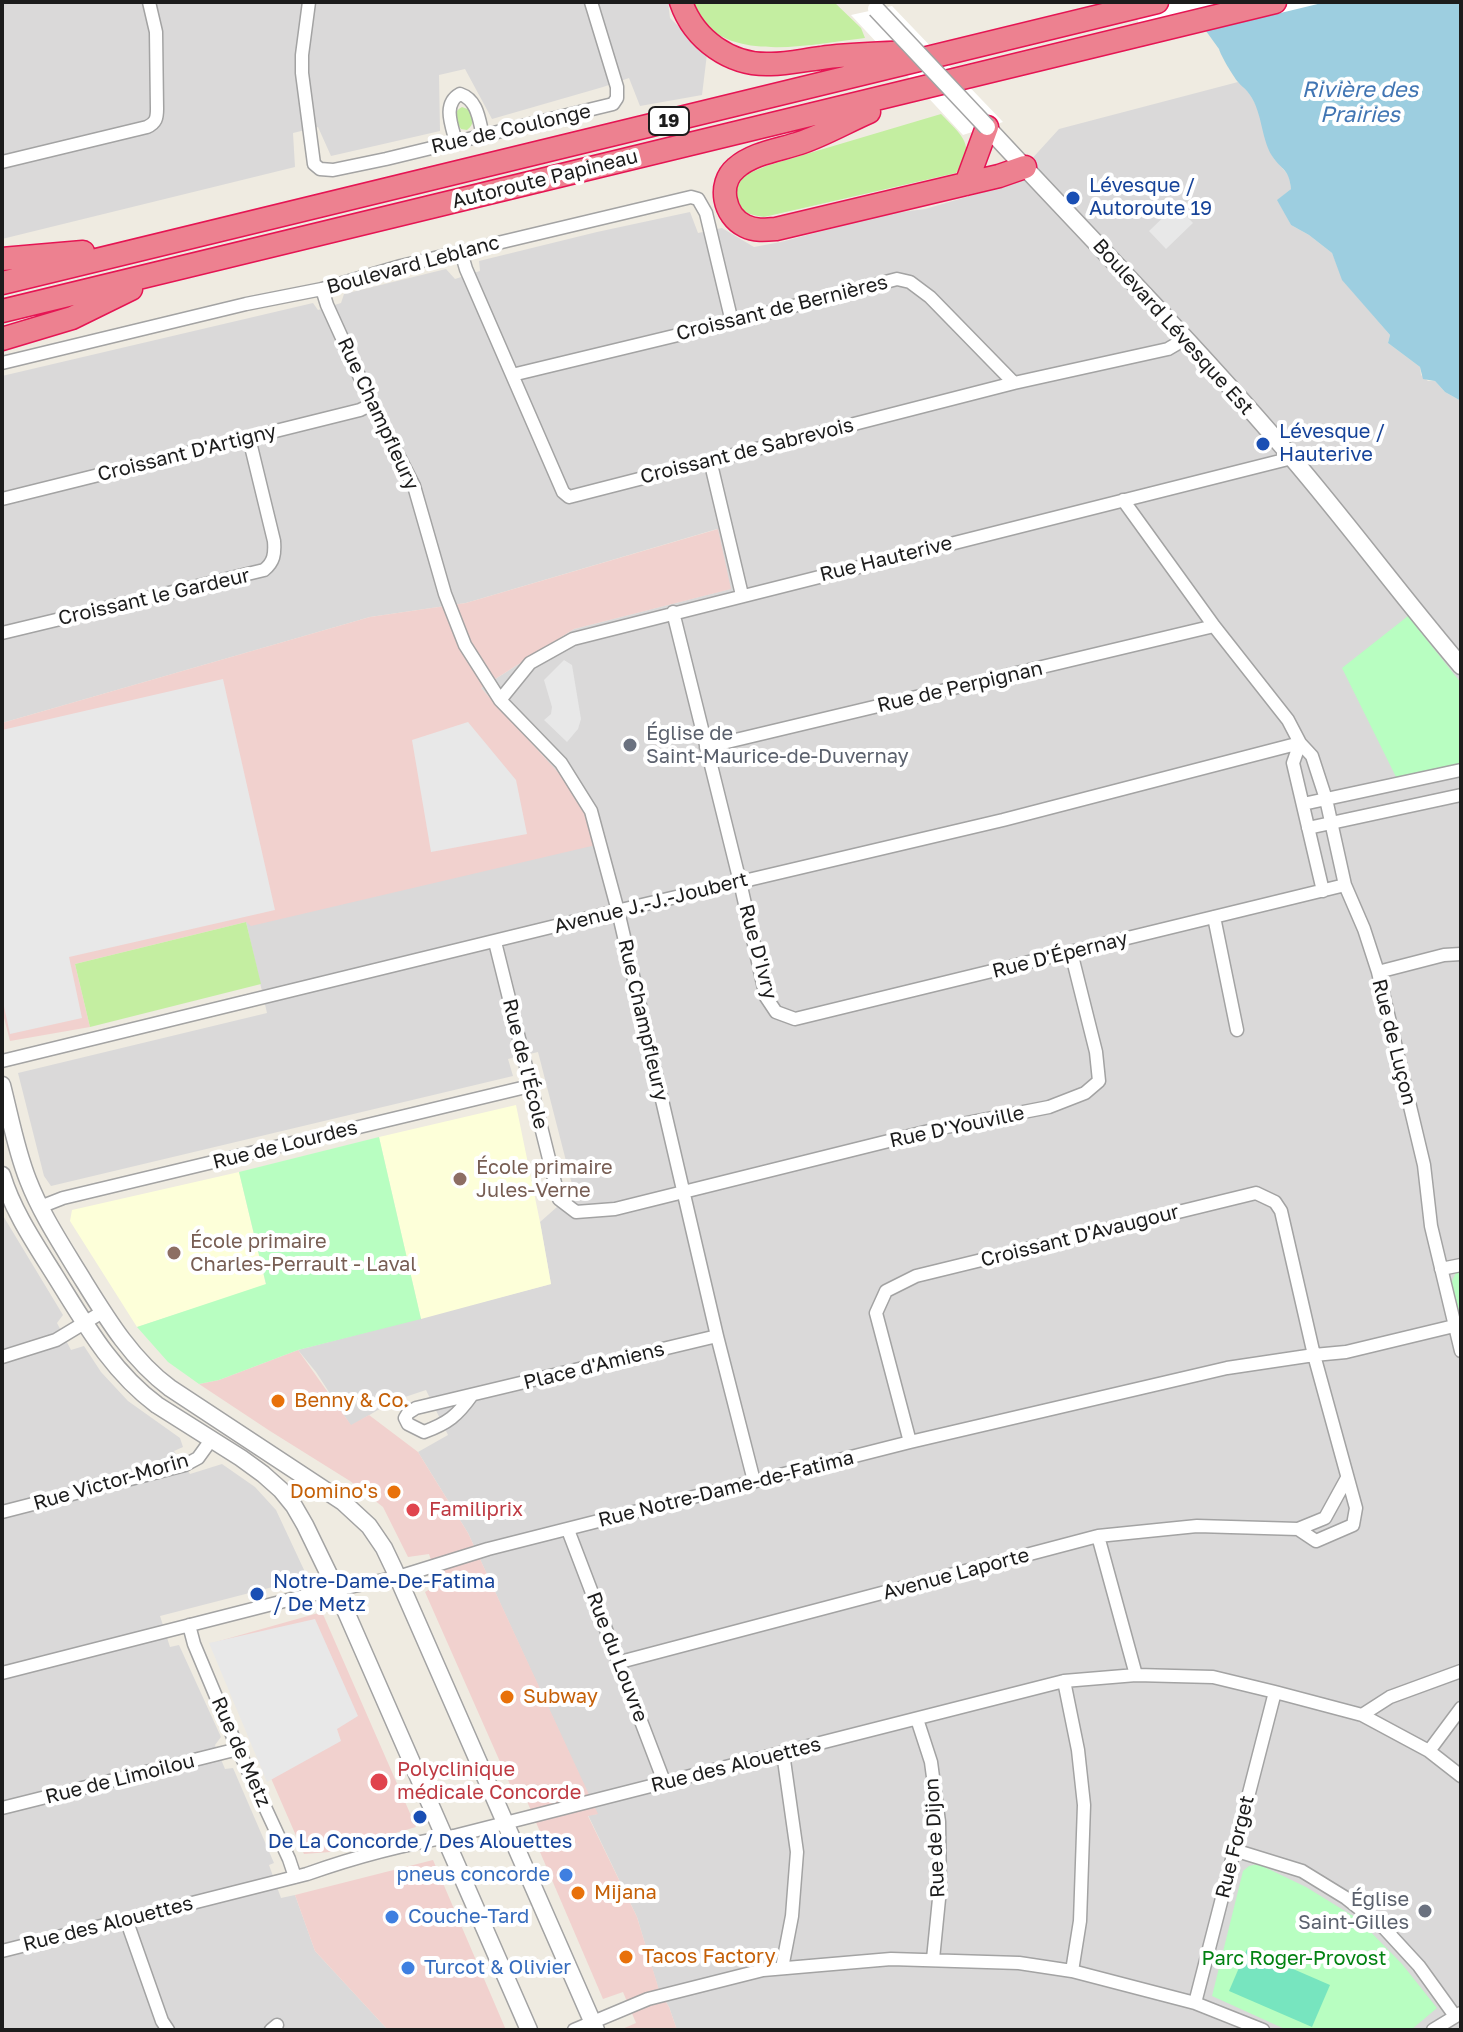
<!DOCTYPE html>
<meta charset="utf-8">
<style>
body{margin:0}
#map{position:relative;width:1463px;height:2032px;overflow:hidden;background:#efebe1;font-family:"Golos Text",sans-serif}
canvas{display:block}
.frame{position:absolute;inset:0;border:4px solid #1c1c1c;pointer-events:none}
</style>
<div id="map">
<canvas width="1463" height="2032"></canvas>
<div class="frame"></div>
</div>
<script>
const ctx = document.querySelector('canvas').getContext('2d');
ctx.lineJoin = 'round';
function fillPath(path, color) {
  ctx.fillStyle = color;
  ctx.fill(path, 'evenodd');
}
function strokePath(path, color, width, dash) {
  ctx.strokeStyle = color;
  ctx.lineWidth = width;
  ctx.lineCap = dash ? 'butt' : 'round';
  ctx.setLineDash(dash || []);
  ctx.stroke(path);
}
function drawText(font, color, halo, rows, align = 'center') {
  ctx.font = font + ' "Golos Text",sans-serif';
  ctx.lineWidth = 8;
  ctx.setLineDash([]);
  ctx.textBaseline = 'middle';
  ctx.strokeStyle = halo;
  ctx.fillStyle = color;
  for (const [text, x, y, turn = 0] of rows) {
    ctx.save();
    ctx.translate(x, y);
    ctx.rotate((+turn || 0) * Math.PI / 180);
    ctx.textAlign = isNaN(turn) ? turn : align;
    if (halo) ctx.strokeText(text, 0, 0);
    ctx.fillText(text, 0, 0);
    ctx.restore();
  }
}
fillPath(new Path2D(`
 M2,2H668L670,18L707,54L702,95L640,106L629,78L603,87L492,119L465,69L439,75L440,131L331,156L318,127L293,133L295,167L2,239Z
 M1238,82L1247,90L1258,108L1272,156L1289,176L1291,189L1278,200L1291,225L1309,235L1332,253L1343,280L1390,335L1388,343L1420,367L1421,375L1428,381H1435L1445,392L1461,401V2030H677L669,2007L659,1991L637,1917L588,1815L597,1814L468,1533L418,1452L448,1435L426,1390L393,1401L351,1426L316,1372L298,1350L551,1284L540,1222L574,1192L538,1052L508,1059L513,1076L51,1186L44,1176L18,1073L267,1013L246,922L546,759L481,688L574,629L730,589L717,529L466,603L370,617L2,723V376L313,303L318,310L341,303L344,294L446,269L455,279L480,271L479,261L597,232L690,212L698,233L722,228L754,247L781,242L886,214L925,209L1008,185L1059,129Z
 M2,1214L63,1315L57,1323L71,1350L84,1346L101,1372L128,1401L180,1438L183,1447L174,1451L190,1474L222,1464L255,1487L276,1510L305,1572L300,1580L160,1616L170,1647L179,1645L221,1737L215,1745L225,1769L233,1768L274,1863L269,1865L281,1898L295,1895L315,1951L388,2030H2Z`), '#dad9d9');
fillPath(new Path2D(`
 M718,529L731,589L574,629L481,688L567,782L583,807L596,845L251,926L246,922L75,964L90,1027L10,1041L2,1010V723L370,617L466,603Z
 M298,1350L351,1425L369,1415L418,1452L468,1533L598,1814L588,1816L637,1917L659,1990L669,2007L677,2030H620L636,2023L623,1992L603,1999L537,1845L544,1841L526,1799L516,1798L425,1592L439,1584L429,1554L408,1557L383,1507L350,1481L270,1431L199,1384L219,1380Z
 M322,1612L416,1827L330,1852L304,1854L212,1643Z
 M433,1860L506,2030H388L315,1951L295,1895Z`), '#f1d1ce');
fillPath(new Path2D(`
 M516,1105L540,1222L551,1284L421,1319L379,1137Z
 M239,1172L266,1285L137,1327L70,1221L72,1210Z`), '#fdffd9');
fillPath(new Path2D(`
 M692,2H834L861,28L865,38C819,43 741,62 705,24C699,18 696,9 692,2Z
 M462,107L470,110C473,118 475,124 467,130L461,129C456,121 452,112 462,107Z
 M941,114C961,135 978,146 956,173L764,217C758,216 751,215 745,212C734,205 734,187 743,178C749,172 758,170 766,166Z
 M246,922L261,984L90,1027L75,964Z`), '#c4eea1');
fillPath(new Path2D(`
 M1408,616L1461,683V768L1397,779L1342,668Z
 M379,1137L421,1319L298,1350L219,1380L199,1384L168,1362L137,1327L266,1284L239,1172Z
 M1461,1269V1347L1450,1286L1457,1270Z
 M1258,1864L1306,1887L1358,1919L1402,1964L1437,2008L1411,2030H1287L1212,1996L1243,1871L1249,1866Z`), '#b8fec1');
fillPath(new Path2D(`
 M1247,1949L1330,1985L1312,2027L1229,1991Z`), '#77e5bf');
fillPath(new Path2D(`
 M1176,205L1193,223L1166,249L1149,231Z
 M564,660L572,665L581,719L578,729L567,742L544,720L551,714L552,707L544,680Z
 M223,679L275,910L69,957L82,1018L10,1034L2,997V730Z
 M468,722L516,780L527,834L431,852L412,740Z
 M315,1619L358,1716L337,1729L341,1741L267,1782L209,1643Z`), '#e8e8e8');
fillPath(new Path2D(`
 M1185,2H1461V401L1445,392L1435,381L1423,379L1420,367L1388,343L1390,335L1342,280L1332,253L1309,235L1291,225L1277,200L1291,189C1289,168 1282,171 1272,156C1260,136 1263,110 1247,91C1245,88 1241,86 1238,82C1233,76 1221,56 1219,49Z`), '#9dcee0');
fillPath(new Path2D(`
 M1133,2H1326L1144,46Z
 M892,6L1003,122L963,135L851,15Z`), '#fff');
const minor = new Path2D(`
 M309,2L302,55V73L314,164L320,169L333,170L386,159L613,104L617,98V87L591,2
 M456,142C452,126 442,104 460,94C478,100 479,120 483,136
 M2,162L147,127C156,123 157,118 157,109L156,32L149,2
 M461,252L466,269L563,492L569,497L1014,383L1168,349L1185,339
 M322,289L327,305L372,404L414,486L445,594L465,645L500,700L561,763L591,811L618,911L717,1336L754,1481
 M2,363L246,304L322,289L401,266L691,197L698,199L706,213L732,322
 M512,375L732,322L897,279L910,282L930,297L1014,383
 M710,460L742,595
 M2,499L360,410L372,404
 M1123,500L1214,626L1288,720L1300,743L1312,756L1326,799L1345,885L1364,929L1378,972L1424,1165L1431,1226L1461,1351
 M673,612L740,882L766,997L776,1012L795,1019L1345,885
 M2,633L264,570C274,562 275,554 274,541L249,438
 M500,700L530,663L573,639L1292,458
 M1300,743L1293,763L1323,891
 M706,747L1214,626
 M1303,804L1461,770
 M1308,828L1461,795
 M1214,917L1237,1030
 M495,942L559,1199L576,1212L615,1209L941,1128L1049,1107L1085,1093L1099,1081L1096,1052L1071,952
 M1378,972L1444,955L1461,954
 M2,1061L625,909L1003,820L1300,743
 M40,1207L63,1198L530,1086
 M1441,1269L1461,1265
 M2,1357L56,1340L104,1311
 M472,1395C457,1416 448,1423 424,1432L408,1424L405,1418L408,1413L416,1408L717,1336
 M910,1442L876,1313L886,1291L916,1276L1256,1193L1275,1202L1281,1211L1314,1355L1356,1508L1353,1525L1316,1541L1298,1529
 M2,1512L185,1465L198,1458L211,1440
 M568,1530L665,1784
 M1098,1536L1136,1675
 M189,1625L194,1644L238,1749L289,1859L295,1877
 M620,1662L1098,1536L1197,1526L1298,1529L1325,1518L1347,1478
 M2,1673L296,1598L398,1577L488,1549L910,1442L1227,1368L1314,1355L1346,1352L1454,1326
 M1064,1681L1078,1750L1084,1805L1080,1921L1072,1971
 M1362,1715L1390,1697L1461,1671
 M917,1719L931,1762L939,1822L940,1889L933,1959
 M1429,1751L1461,1708
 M2,1808L238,1749
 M1234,1850L1302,1871L1346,1898L1384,1928L1419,1966L1455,2016
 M126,1919L162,2021L168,2030
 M2,1951L307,1874C355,1857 404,1844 454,1836L1064,1681L1136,1675L1213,1677L1275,1692L1362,1715L1429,1751L1461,1776
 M782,1968L792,1916L797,1852L783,1753
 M1195,2003L1275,1692
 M271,2030L277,2025
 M574,2030L648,1999L763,1970L891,1959L1019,1963L1072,1971L1195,2003L1263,2030
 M1433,2030L1461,2013`);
const tertiary = new Path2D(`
 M987,127C1089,237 1195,344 1292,458C1350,526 1403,598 1461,666
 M2,1085C10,1116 16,1150 28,1180C40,1211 58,1239 75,1267C102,1310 128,1357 170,1388L343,1502L369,1526L384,1548L394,1569L596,2030
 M2,1175C13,1211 34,1242 54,1274C84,1322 111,1371 157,1405L241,1458L263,1474L281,1490L294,1506L305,1525L336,1589L529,2030`);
const motorway = new Path2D(`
 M681,2C694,40 731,66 771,64C788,64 804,60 821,58C849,54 879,54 907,52
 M869,112C846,122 824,135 800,143C779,150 753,153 736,168C717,184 724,216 745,226C755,231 765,230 776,229L999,176L1025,167
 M966,184L987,127
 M2,259L83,252
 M2,283L1157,2
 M2,311L1275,2
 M2,339L72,318L131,289`);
strokePath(minor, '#a3a3a3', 15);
strokePath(tertiary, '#a3a3a3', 19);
strokePath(motorway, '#e51553', 25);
strokePath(minor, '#fff', 12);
strokePath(tertiary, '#fff', 16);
strokePath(motorway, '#ed8190', 22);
const tertiaryBridge = new Path2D(`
 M876,9L987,127`);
strokePath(tertiaryBridge, '#a3a3a3', 19, []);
strokePath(tertiaryBridge, '#fff', 16);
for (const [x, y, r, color] of [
 [1073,198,8,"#1a4fb4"],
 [1263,444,8,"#1a4fb4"],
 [630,745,8,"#6b7280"],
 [460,1179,8,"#8d6e63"],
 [174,1253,8,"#8d6e63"],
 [278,1401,8,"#e8710a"],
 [394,1492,8,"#e8710a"],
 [413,1510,8,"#e0444e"],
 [257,1594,8,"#1a4fb4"],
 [507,1697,8,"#e8710a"],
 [379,1782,10,"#e0444e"],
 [420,1817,8,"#1a4fb4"],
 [566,1875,8,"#3f7fe0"],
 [578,1893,8,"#e8710a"],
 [1425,1911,8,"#6b7280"],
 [392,1917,8,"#3f7fe0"],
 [626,1957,8,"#e8710a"],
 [408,1968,8,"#3f7fe0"]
]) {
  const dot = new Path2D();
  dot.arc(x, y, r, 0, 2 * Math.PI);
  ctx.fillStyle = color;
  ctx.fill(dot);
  strokePath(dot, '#fff', 3);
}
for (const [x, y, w] of [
 [669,121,40]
]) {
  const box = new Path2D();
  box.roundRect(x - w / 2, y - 14, w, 28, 6);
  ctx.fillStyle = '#fff';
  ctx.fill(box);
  strokePath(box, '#1c1c1c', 2);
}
drawText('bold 18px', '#1c1c1c', null, [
 ["19",669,121]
]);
drawText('20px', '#1c1c1c', '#fff', [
 ["Rue de Coulonge",511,129,-13],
 ["Autoroute Papineau",545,179,-14],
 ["Boulevard Leblanc",413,265,-15],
 ["Croissant de Bernières",782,308,-14],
 ["Boulevard Lévesque Est",1173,327,48],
 ["Rue Champfleury",378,414,65],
 ["Croissant de Sabrevois",747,451,-14],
 ["Croissant D'Artigny",187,453,-14],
 ["Rue Hauterive",886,559,-14],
 ["Croissant le Gardeur",154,597,-13],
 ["Rue de Perpignan",960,687,-13],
 ["Avenue J.-J.-Joubert",651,903,-14],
 ["Rue D'Ivry",758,952,75],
 ["Rue D'Épernay",1060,955,-14],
 ["Rue Champfleury",643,1020,77],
 ["Rue de Luçon",1394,1042,76],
 ["Rue de l'École",525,1064,76],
 ["Rue D'Youville",957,1127,-12],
 ["Rue de Lourdes",285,1145,-14],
 ["Croissant D'Avaugour",1080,1236,-14],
 ["Place d'Amiens",594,1366,-14],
 ["Rue Victor-Morin",111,1482,-16],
 ["Rue Notre-Dame-de-Fatima",726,1489,-14],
 ["Avenue Laporte",956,1574,-15],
 ["Rue du Louvre",617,1657,69],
 ["Rue de Metz",241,1752,66],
 ["Rue des Alouettes",736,1765,-14],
 ["Rue de Limoilou",120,1779,-14],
 ["Rue de Dijon",935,1838,-93],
 ["Rue Forget",1235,1847,-76],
 ["Rue des Alouettes",108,1924,-14]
]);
drawText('20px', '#164399', '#fff', [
 ["Lévesque /",1089,186],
 ["Autoroute 19",1089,209],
 ["Lévesque /",1279,432],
 ["Hauterive",1279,455],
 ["Notre-Dame-De-Fatima",273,1582],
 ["/ De Metz",273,1605],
 ["De La Concorde / Des Alouettes",420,1842,"center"]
], 'left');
drawText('20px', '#5b616d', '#fff', [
 ["Église de",646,734],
 ["Saint-Maurice-de-Duvernay",646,757],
 ["Église",1409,1900,"right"],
 ["Saint-Gilles",1409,1923,"right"]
], 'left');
drawText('20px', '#785e54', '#fff', [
 ["École primaire",476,1168],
 ["Jules-Verne",476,1191],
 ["École primaire",190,1242],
 ["Charles-Perrault - Laval",190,1265]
], 'left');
drawText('20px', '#c56008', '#fff', [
 ["Benny & Co.",294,1401],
 ["Domino's",378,1492,"right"],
 ["Subway",523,1697],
 ["Mijana",594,1893],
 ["Tacos Factory",642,1957]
], 'left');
drawText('20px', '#be3a42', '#fff', [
 ["Familiprix",429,1510],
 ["Polyclinique",397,1770],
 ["médicale Concorde",397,1793]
], 'left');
drawText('20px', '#366cbe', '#fff', [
 ["pneus concorde",550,1875,"right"],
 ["Couche-Tard",408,1917],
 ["Turcot & Olivier",424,1968]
], 'left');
drawText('20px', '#028212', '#fff', [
 ["Parc Roger-Provost",1294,1959]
]);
drawText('italic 22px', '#4175b3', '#fff', [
 ["Rivière des",1360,90],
 ["Prairies",1360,115]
]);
</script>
